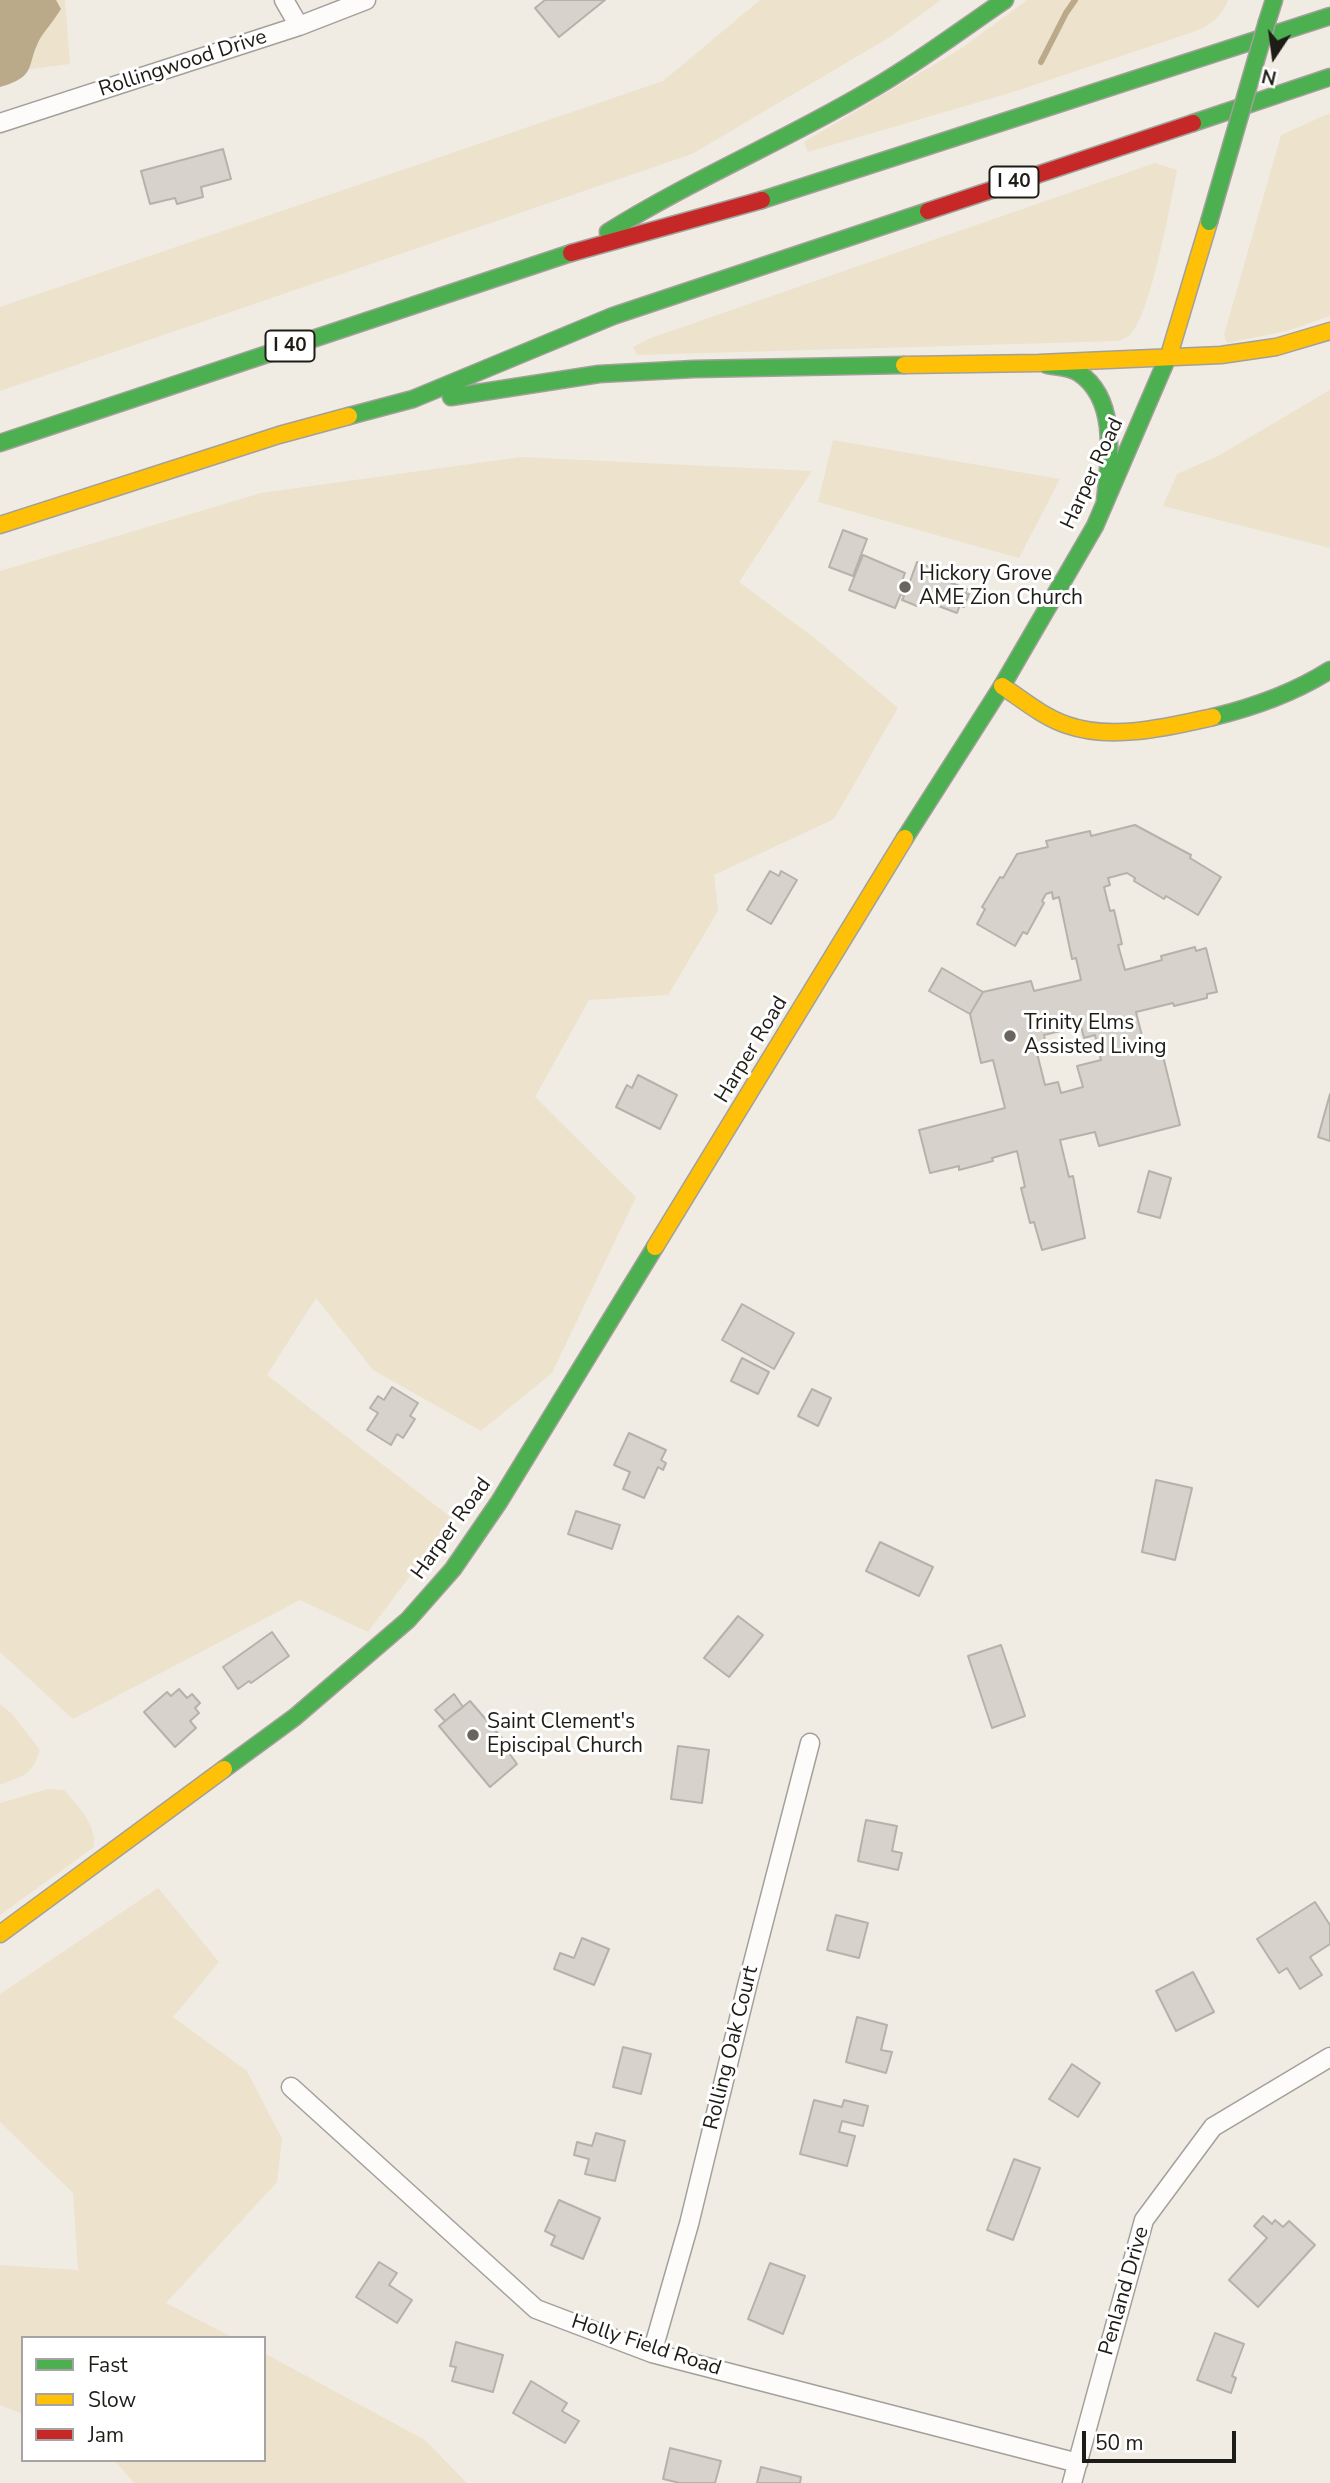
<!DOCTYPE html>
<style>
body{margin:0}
#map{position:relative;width:1330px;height:2483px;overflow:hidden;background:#f0ece4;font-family:"Nunito Sans",sans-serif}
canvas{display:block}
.legend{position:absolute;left:21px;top:2336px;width:245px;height:126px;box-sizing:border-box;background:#fff;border:2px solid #a5a4a2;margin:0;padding:9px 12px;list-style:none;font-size:21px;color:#1e1c16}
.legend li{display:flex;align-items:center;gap:14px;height:35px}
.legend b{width:35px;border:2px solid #a5a4a2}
.north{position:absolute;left:1239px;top:21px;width:70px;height:70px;-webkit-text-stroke:5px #fff;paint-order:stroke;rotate:193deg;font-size:19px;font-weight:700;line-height:28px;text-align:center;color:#1e1c16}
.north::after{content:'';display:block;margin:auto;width:24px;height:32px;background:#1e1c16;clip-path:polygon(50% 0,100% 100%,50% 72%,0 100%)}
.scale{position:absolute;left:1082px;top:2431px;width:154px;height:32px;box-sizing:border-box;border:4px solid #1e1c16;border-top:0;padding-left:9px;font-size:21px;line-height:24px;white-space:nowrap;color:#1e1c16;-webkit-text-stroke:5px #fff;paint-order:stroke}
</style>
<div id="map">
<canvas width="1330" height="2483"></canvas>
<ul class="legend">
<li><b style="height:9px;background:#4caf50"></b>Fast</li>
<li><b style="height:9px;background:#ffc107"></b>Slow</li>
<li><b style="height:9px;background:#c62828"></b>Jam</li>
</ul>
<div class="north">N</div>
<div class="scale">50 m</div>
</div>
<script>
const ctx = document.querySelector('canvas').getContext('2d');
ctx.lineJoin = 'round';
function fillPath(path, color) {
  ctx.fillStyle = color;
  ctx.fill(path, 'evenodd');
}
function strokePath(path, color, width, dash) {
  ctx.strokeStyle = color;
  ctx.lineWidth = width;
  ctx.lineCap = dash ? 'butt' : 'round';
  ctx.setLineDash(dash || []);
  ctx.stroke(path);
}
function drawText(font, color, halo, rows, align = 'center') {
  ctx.font = font + ' "Nunito Sans",sans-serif';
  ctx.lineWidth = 6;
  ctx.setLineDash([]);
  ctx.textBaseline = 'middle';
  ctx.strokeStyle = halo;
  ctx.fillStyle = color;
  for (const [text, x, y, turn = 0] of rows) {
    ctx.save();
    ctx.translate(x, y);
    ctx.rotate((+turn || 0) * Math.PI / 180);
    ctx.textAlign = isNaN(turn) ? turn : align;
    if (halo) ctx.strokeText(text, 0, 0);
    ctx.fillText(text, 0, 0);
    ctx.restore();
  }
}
fillPath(new Path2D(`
 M0,0H65L70,64L0,73Z
 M760,0H941L890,37L692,154L0,391V307L663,81Z
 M1027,0H1228C1223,15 1211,25 1196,31L1013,92L808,152L804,142L962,48Z
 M1330,113V316L1287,331L1227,343L1224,335L1281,135Z
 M1155,163L1177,170C1171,201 1150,319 1129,336C1128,337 1119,340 1119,341L637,355L633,347L648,339Z
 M1330,390V548L1163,506L1177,474L1218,456Z
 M833,440L1060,479L1019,558L818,502Z
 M521,457L812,471L739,582L812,636L898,708L834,819L714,875L718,911L668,995L589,1000L535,1097L636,1197L552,1373L481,1431L373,1370L316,1298L267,1375L453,1519L368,1632L300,1600L73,1719L0,1652V571L261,493Z
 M0,1704L12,1714L40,1750C30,1778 25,1774 0,1785Z
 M48,1789L64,1790C79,1808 96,1823 94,1847L0,1915V1803Z
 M158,1888L219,1962L173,2017L247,2071L282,2139L277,2182L166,2303L234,2338H23V2414L0,2405V2265L78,2270L73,2193L0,2122V1994Z
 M264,2353L425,2440L467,2483H134L114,2460H264Z`), '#ede2cc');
fillPath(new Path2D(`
 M0,0H56L61,9C55,19 47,28 41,37C25,65 39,76 0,87Z`), '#baaa8a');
strokePath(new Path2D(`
 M1041,62L1066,13L1075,0`), '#baaa8a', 6);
const building = new Path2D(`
 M545,0H605L559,37L535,8Z
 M223,149L231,179L201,187L203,197L177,204L175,198L150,204L141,171Z
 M843,530L867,539L853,576L829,567Z
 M863,555L905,573L902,581L909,584L917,562L932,568L929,574L967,589L965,593L969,594L964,607L960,605L957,613L920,599L917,606L902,600L904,596L901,594L895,608L849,590Z
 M1135,825L1191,855L1190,858L1221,877L1198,915L1166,896L1164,899L1134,881L1135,878L1127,873L1108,878L1110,885L1104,887L1110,911L1114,910L1122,944L1118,945L1125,970L1162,960L1161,956L1195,947L1196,951L1206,948L1217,992L1207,994V998L1174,1006L1173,1003L1136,1012L1145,1048L1160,1044L1180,1125L1099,1146L1095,1132L1060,1140L1069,1177L1073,1176L1085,1238L1042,1250L1034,1222L1030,1223L1021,1188L1025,1187L1017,1151L992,1158L993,1161L959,1170V1166L930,1173L919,1130L1005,1108L993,1060L981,1063L970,1014L983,992L1031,981L1034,991L1081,980L1076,958L1072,959L1059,897L1053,899L1052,892L1046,894L1042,901L1044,903L1027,934L1023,932L1015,946L977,924L985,909L982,907L1000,877L1003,878L1017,854L1048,847L1046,841L1090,831L1091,836ZM1081,1026L1084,1038L1095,1035L1101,1060L1077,1066L1083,1087L1061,1093L1058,1082L1045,1085L1036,1049L1046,1046L1044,1035Z
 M770,871L779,876L781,871L797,880L771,924L747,910Z
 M942,968L983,992L970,1014L929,991Z
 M638,1075L677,1095L660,1129L616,1107L627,1085L632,1088Z
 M1330,1094V1141L1318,1137Z
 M1149,1171L1171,1178L1160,1218L1138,1212Z
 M742,1304L794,1333L774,1369L722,1340Z
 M742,1358L769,1372L758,1394L731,1381Z
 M392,1387L418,1403L410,1416L415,1419L403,1438L397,1434L391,1445L367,1430L378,1413L370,1408L378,1396L384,1400Z
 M812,1389L831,1398L818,1426L798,1416Z
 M629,1433L666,1450L661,1460L666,1463L663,1470L658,1467L644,1498L623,1489L630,1472L614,1465Z
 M1156,1480L1192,1488L1175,1560L1142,1552Z
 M576,1511L620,1525L612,1549L568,1534Z
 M880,1542L933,1567L919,1596L866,1571Z
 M738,1616L763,1635L729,1677L704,1658Z
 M272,1632L289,1656L251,1683L249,1681L238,1689L223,1667Z
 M1001,1645L1025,1716L992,1728L968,1656Z
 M179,1689L187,1698L192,1694L200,1703L195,1708L199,1713L190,1721L196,1728L175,1747L144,1712L167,1692L171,1696Z
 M454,1694L463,1707L445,1721L435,1710Z
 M470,1701L507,1744L504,1746L517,1764L490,1787L439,1726Z
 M678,1746L709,1750L702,1803L671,1799Z
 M866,1820L897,1826L892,1851L902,1853L898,1870L858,1861Z
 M1315,1902L1330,1925V1944L1310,1957L1322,1975L1300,1989L1287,1968L1279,1973L1257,1939Z
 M836,1915L868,1923L859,1958L827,1950Z
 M582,1938L609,1949L594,1985L554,1969L560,1953L574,1958Z
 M1193,1972L1214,2012L1176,2031L1156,1991Z
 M857,2017L887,2025L881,2050L892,2052L886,2073L846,2062Z
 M623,2047L651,2054L641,2094L613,2087Z
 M1072,2064L1100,2083L1078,2117L1049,2099Z
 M814,2100L842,2107L844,2100L868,2106L863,2126L842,2121L839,2132L855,2136L847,2166L800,2154Z
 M596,2133L625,2141L615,2181L585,2174L589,2159L574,2155L577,2142L592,2146Z
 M1014,2159L1040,2168L1013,2240L987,2230Z
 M559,2200L600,2218L583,2259L551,2245L555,2236L545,2231Z
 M1263,2216L1272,2224L1275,2220L1283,2227L1289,2221L1315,2245L1258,2307L1229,2280L1267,2238L1254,2226Z
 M379,2262L397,2273L389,2285L412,2300L397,2323L356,2297Z
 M770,2263L805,2276L783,2334L748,2319Z
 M1215,2333L1244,2344L1232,2376L1236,2378L1231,2393L1197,2380Z
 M456,2342L503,2355L493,2392L452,2381L456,2367L450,2366Z
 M531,2381L567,2403L562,2411L579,2421L565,2443L513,2413Z
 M670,2448L721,2461L715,2483H680L663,2479Z
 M761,2467L801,2477L800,2483H757Z`);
fillPath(building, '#d7d3cc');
strokePath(building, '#b5b2ab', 2);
const street = new Path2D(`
 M284,0L299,26
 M0,123L299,26L366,0
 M291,2087L536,2309L652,2353L1078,2463
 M652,2353L689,2224L748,1982L810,1743
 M1072,2483L1144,2220L1213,2127L1330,2057`);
const fast = new Path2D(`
 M1267,22L1274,0
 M1193,123L1330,77
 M762,200L1330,16
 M608,232C691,180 782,142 867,92C915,65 959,31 1005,0
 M1047,365C1057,367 1070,367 1079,373C1119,400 1109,461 1105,501
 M451,397L599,374L694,369L904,365
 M349,416L413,399L613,316L928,211
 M0,443L571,253
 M1213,717C1254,707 1294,693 1330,670
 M905,838L1002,686L1095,526L1170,352
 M224,1769L295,1717L408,1620L453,1569L499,1502L655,1247`);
const slow = new Path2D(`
 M1170,352L1209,222
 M904,365L1039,363L1221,355L1276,347L1330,331
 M0,525L279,435L349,416
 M1002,686C1023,700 1043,717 1067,725C1112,741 1168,727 1213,717
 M655,1247L905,838
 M0,1934L224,1769`);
const jam = new Path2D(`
 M928,211L1193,123
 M571,253L762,200`);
strokePath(street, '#a3a09a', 21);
strokePath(fast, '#a3a09a', 19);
strokePath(slow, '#a3a09a', 19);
strokePath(jam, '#a3a09a', 19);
strokePath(street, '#fdfcfb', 18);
strokePath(fast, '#4caf50', 16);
strokePath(slow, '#ffc107', 16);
strokePath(jam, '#c62828', 16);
const fastBridge = new Path2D(`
 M1209,222L1267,22`);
strokePath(fastBridge, '#a3a09a', 19, []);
strokePath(fastBridge, '#4caf50', 16);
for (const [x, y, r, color] of [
 [905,587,7,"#68655e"],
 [1010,1036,7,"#68655e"],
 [473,1735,7,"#68655e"]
]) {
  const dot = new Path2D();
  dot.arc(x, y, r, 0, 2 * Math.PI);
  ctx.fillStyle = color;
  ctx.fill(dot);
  strokePath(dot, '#fff', 2.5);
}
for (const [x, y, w] of [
 [1014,182,49],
 [290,346,49]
]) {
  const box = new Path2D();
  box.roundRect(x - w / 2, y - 15.5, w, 31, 5);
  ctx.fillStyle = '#fff';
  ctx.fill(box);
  strokePath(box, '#1e1c16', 2);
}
drawText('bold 19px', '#1e1c16', null, [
 ["I 40",1014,182],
 ["I 40",290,346]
]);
drawText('21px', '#1e1c16', '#fff', [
 ["Rollingwood Drive",183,64,-18],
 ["Harper Road",1093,474,-65],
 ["Harper Road",752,1050,-59],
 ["Harper Road",452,1529,-54],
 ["Rolling Oak Court",732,2048,-76],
 ["Penland Drive",1125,2291,-74],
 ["Holly Field Road",646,2346,18]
]);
drawText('21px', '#1e1c16', '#fff', [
 ["Hickory Grove",919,575],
 ["AME Zion Church",919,599],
 ["Trinity Elms",1024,1024],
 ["Assisted Living",1024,1048],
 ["Saint Clement's",487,1723],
 ["Episcipal Church",487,1747]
], 'left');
</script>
